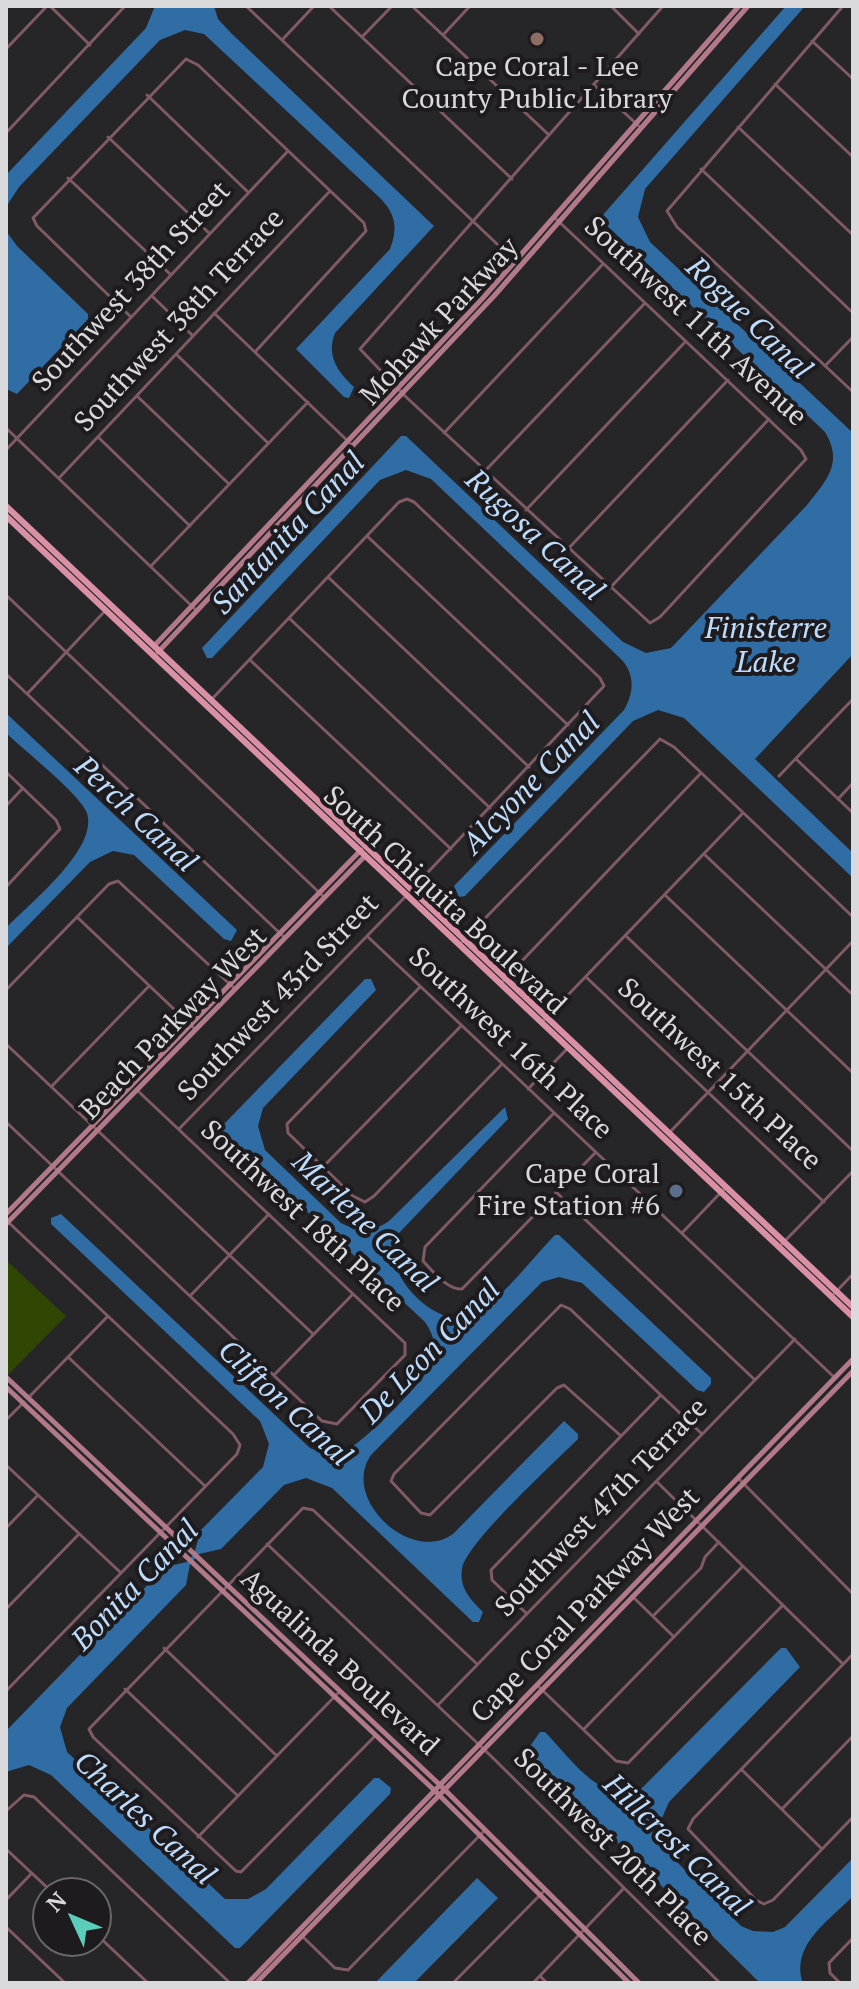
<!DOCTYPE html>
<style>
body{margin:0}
#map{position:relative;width:859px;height:1989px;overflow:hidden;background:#262528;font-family:"PT Serif",serif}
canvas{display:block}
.frame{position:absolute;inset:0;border:8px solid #dad9db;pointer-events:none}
.north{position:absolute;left:32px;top:1877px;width:80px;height:80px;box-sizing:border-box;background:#1d1b1e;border:2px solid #69676a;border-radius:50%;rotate:314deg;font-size:22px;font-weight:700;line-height:32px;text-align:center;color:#dad9db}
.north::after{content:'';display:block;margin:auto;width:28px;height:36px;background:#5bcebb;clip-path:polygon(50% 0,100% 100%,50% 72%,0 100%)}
</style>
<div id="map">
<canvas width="859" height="1989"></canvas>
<div class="frame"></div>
<div class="north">N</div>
</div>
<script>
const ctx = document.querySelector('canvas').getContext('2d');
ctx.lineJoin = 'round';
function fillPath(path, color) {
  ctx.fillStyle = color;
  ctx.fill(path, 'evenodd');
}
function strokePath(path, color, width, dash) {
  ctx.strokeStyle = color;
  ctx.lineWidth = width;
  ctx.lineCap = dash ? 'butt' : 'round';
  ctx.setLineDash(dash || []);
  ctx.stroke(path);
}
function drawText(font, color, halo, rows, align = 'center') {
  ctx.font = font + ' "PT Serif",serif';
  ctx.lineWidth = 8;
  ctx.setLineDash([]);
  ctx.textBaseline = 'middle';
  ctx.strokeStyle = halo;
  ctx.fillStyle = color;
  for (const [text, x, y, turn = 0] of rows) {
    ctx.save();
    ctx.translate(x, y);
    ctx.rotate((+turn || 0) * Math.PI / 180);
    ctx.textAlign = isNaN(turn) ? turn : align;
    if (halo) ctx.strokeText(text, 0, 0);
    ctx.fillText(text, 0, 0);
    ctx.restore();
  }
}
fillPath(new Path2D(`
 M6,1260L66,1316L9,1374L6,1372Z`), '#2f4703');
fillPath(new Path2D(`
 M155,6H214L218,19L231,33L434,226L335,333C326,356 338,372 354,387L349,398L344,397L296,349L390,249C398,229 396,214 380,198L204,34L185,30L160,40L19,187L6,207V175L146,28Z
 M786,6H805L645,189L638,217L650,242L853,433V654L755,759L853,853V878L684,718L658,710L633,721L465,896L459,897L454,886L624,710C634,693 635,675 622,660L431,479L406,470L380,480L212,658H207L202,648L401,436H406L623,642L646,653L671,648L807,505C826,481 844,463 825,432L602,221V216Z
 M6,231L17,246L88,314V319L17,394L6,389Z
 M6,713L237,930L231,941L224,939L134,855L113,851L90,862L6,948V928C29,904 102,846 86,811C77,792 24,750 6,733Z
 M365,979H371L376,990L263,1108L258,1126L265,1150L341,1223C357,1232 374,1232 389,1221L505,1107L508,1119L398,1234C377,1269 433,1328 469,1317C495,1308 534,1256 555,1235H559L711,1378V1384L704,1392L697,1390L582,1283L559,1277L542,1282L371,1455C340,1499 413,1566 454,1533L564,1421L578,1434V1439C555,1462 466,1543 462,1569C459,1588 471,1600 483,1612L479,1622H473L332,1488L306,1478L284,1485L221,1549L199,1554L190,1564L186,1585L67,1708L60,1727L67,1752L225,1899H248L266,1889L374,1778H379L391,1788L390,1794L240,1948H235L51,1775L29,1765L6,1772V1731L165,1567L187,1562L194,1554L201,1530L263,1467L269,1444L260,1421L51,1224V1218L61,1214L310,1448C322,1453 333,1456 345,1451C362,1444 426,1380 432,1363C437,1348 434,1335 425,1322L222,1132V1126Z
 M781,1648H786L800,1667L669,1802L658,1827L663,1848L741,1926L753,1931L773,1932L785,1927L853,1858V1896C829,1921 790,1945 803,1983H760L526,1752L540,1732H545C570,1757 599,1804 640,1790Z
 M477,1878L498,1898L414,1983H375Z`), '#306da5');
strokePath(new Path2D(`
 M50,6L90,45
 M246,6L516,262
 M329,6L512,179
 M412,6L549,135
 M611,6L639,34
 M843,6L667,211L677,227L853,392
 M443,35L470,6
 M362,37L392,6
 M282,40L314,6
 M812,41L853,79
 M6,49L47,6
 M775,84L853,157
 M594,85L641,128
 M147,95L248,192
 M738,127L853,235
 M6,133L125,6
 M108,137L209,233
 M701,169L853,313
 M68,178L170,274
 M554,217L801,450L806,459L660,617L650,623L405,396L360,349L663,6
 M152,296L192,335
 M214,313L353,446
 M131,317L37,226L33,218L186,59L198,65L364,223L366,231L255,352
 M176,354L268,443
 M825,366L853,337
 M137,396L229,484
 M6,428L197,611
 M444,433L603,264
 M98,437L190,526
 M6,450L288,151
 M485,471L645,303
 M59,478L330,191
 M526,510L686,341
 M367,536L568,725
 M568,549L728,380
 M151,566L308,402
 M328,577L529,767
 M610,588L769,419
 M6,595L325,898
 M289,618L490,808
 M250,660L451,849
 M6,674L285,938
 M27,694L104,612
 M212,699L399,502L407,499L414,502L600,678L604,686L413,888
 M796,759L853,813
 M6,772L56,820L60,829L6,887
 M779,776L853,699
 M838,799L853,783
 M6,806L23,788
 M704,854L853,995
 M665,895L853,1073
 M77,917L196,1030
 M367,936L835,1378
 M626,936L853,1151
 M459,945L660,739L674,747L853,917
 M586,977L824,1202
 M500,984L701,773
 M420,987L287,1124L288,1133L353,1196L365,1202L374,1196L502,1064
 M6,990L109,884L118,881L235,989
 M541,1023L743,813
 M6,1044L313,1334
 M52,1086L149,986
 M528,1089L568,1048
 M554,1113L425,1247L423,1261C433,1271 447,1290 462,1289L596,1152
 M6,1122L322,1421L337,1424L405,1355V1343L138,1091
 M179,1129L405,897
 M670,1132L853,941
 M323,1167L460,1027
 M557,1193L755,1380
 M6,1220L233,1434L240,1445L237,1454L6,1691
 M682,1233L726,1187
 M779,1247L853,1171
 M191,1295L269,1214
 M831,1297L853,1274
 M68,1357L205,1486
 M275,1374L353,1294
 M29,1397L108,1316
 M6,1420L24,1402
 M621,1436L564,1385L557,1388L430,1515L421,1513L391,1481L394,1474L561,1305L570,1309L702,1434
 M6,1465L120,1572
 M738,1478L853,1594
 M657,1482L843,1664
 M6,1528L38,1495
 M267,1544L492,1757L720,1983
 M632,1596L674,1637
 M6,1609L79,1534
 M527,1614L492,1580L491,1570L661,1395
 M653,1616L701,1568L705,1557L719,1542
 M164,1648L277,1756
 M853,1654L693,1819L688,1829L756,1900L764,1904L773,1900L853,1817
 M537,1685L616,1761L628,1763L783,1605
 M125,1689L238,1796
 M438,1705L795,1339
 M584,1729L743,1566
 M374,1737L241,1872L236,1871L93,1737L89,1729L303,1508L313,1510L477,1664
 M742,1770L822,1849
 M783,1808L853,1736
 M6,1811L24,1795L34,1797L230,1983
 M198,1837L340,1691
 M6,1849L53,1893
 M6,1900L31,1874
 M6,1927L65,1983
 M96,1934L148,1983
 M302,1936L335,1968L348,1970L485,1830
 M540,1976L547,1983
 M453,1983L545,1890
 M533,1983L624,1888
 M840,1983L830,1973L829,1963L853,1938`), '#805b65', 3);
strokePath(new Path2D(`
 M154,646L482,299L739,6
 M158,652L494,296L748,6
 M6,1214L361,850
 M6,1224L365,856
 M6,1377L440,1785L639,1983
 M6,1387L434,1790L629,1983
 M248,1983L853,1359
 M256,1983L853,1371`), '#b27988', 5);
strokePath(new Path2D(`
 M6,506L853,1307
 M6,516L853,1317`), '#da90a4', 6);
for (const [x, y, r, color] of [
 [537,39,8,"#8d6e63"],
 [676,1191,8,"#5c6f8a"]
]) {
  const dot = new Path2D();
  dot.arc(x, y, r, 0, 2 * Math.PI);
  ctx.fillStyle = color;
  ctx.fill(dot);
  strokePath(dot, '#1d1b1e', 3);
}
drawText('28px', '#dad9db', '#1d1b1e', [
 ["Cape Coral - Lee",537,68],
 ["County Public Library",537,100],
 ["Cape Coral",660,1175,"right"],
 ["Fire Station #6",660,1207,"right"]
]);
drawText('28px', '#dad9db', '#1d1b1e', [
 ["Southwest 38th Street",132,287,-47],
 ["Southwest 38th Terrace",180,321,-47],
 ["Mohawk Parkway",440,322,-47],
 ["Southwest 11th Avenue",695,322,43],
 ["South Chiquita Boulevard",444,901,43],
 ["Southwest 43rd Street",279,998,-46],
 ["Beach Parkway West",174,1024,-46],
 ["Southwest 16th Place",510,1044,43],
 ["Southwest 15th Place",719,1075,43],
 ["Southwest 18th Place",302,1217,43],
 ["Southwest 47th Terrace",602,1508,-46],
 ["Cape Coral Parkway West",586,1606,-46],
 ["Agualinda Boulevard",339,1663,43],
 ["Southwest 20th Place",612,1848,45]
]);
drawText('italic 30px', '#bddcfc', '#1d1b1e', [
 ["Rogue Canal",748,319,44],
 ["Santanita Canal",289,534,-47],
 ["Rugosa Canal",534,536,43],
 ["Finisterre",766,629],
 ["Lake",766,663],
 ["Alcyone Canal",532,784,-46],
 ["Perch Canal",135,815,43],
 ["Marlene Canal",364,1223,44],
 ["De Leon Canal",431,1352,-46],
 ["Clifton Canal",284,1404,43],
 ["Bonita Canal",136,1586,-46],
 ["Charles Canal",144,1819,43],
 ["Hillcrest Canal",676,1846,44]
]);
</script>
